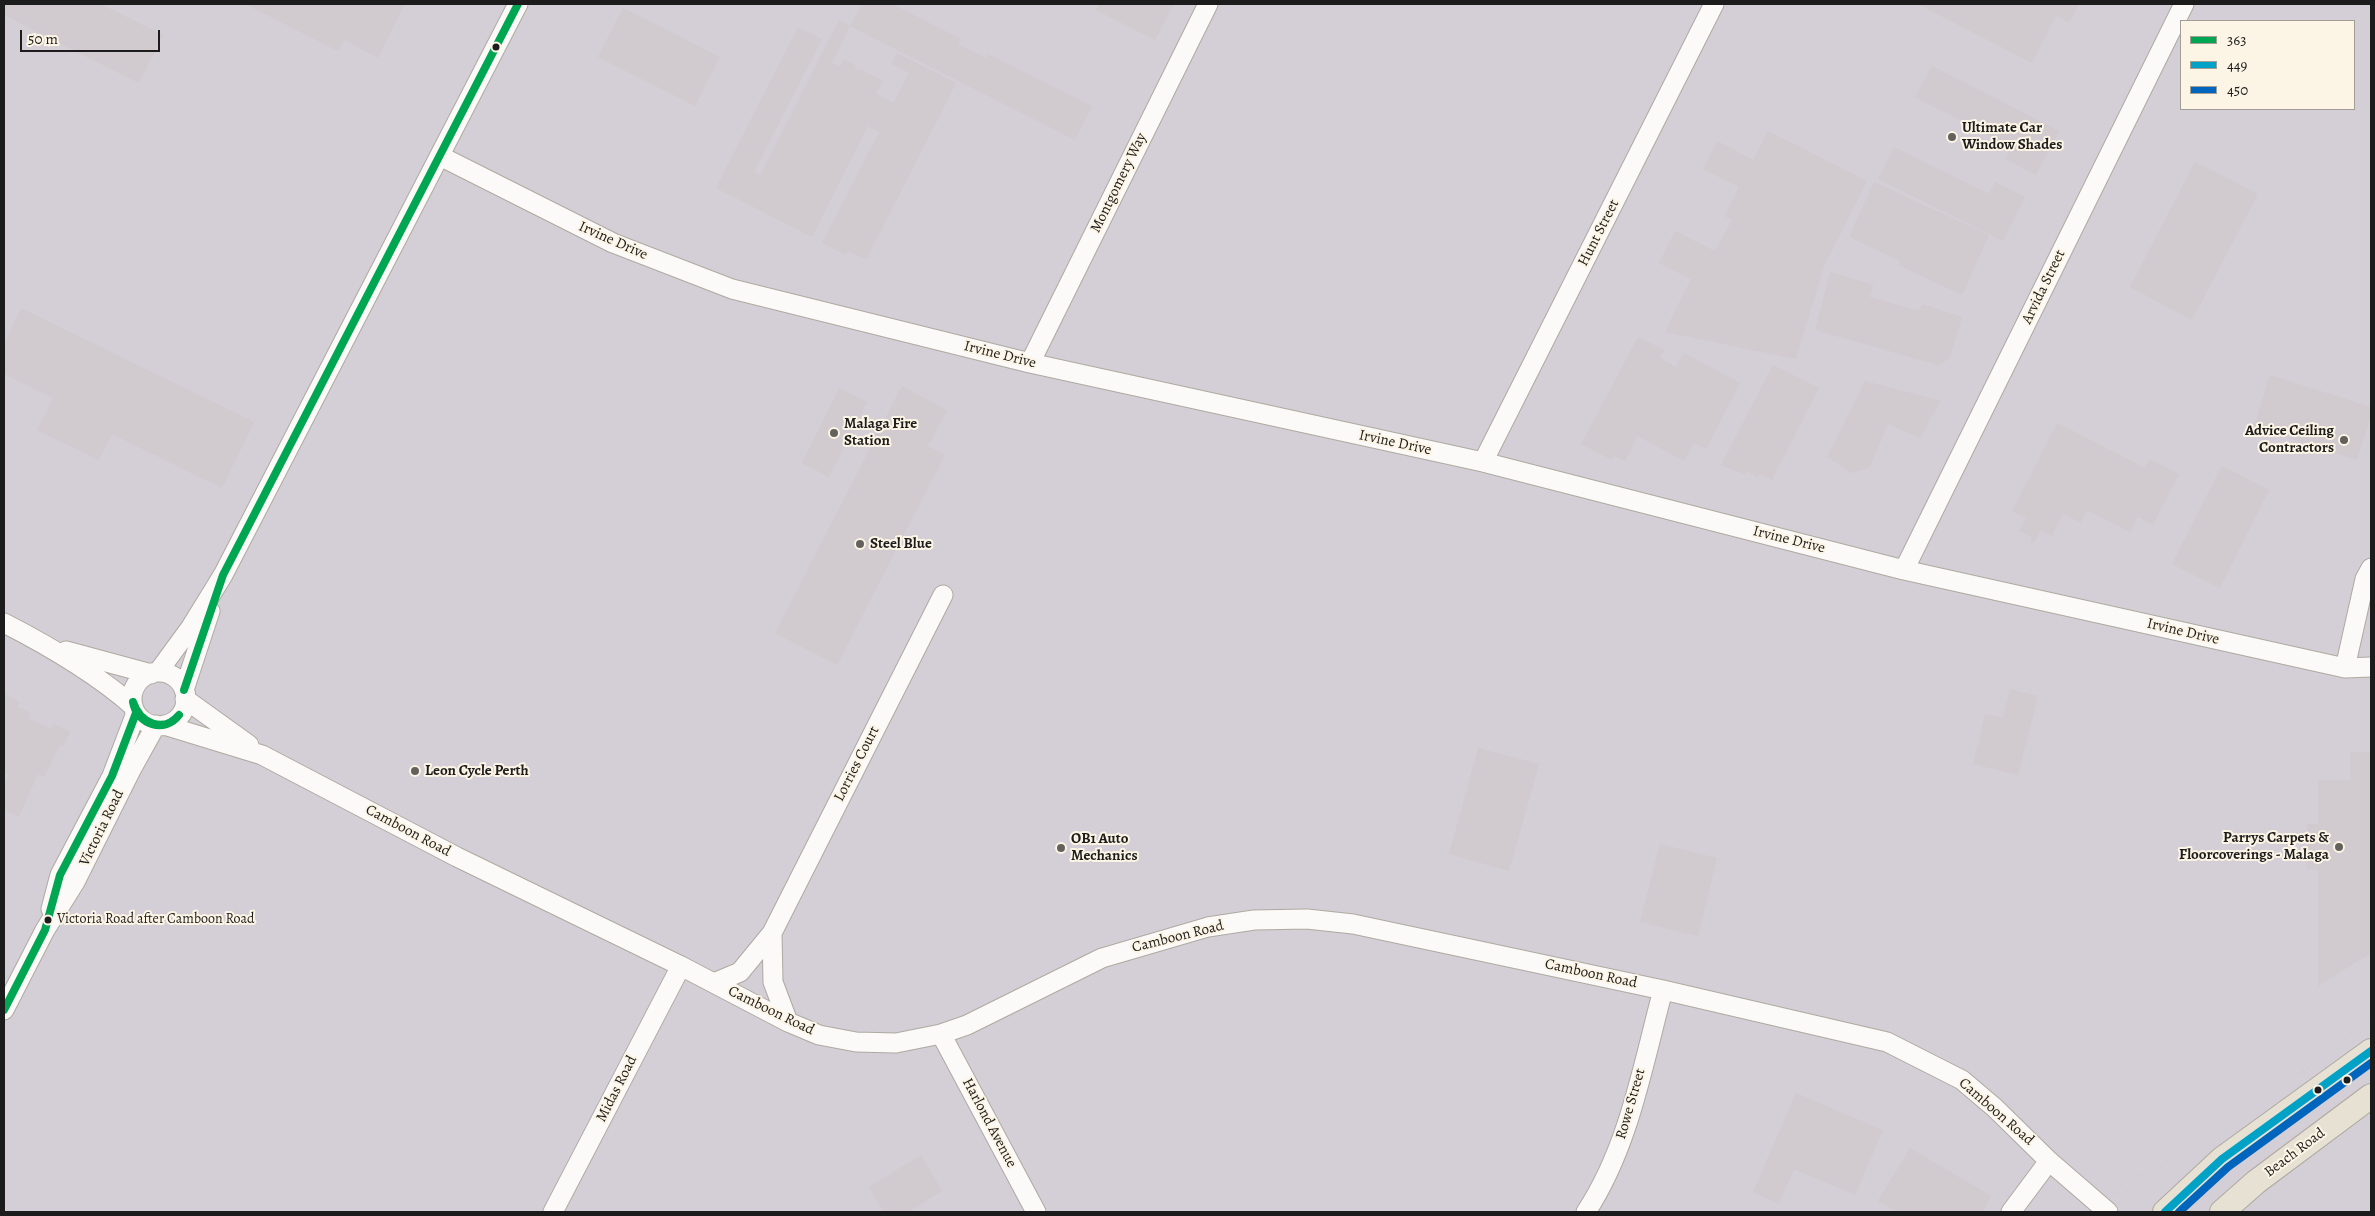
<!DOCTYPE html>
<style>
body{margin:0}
#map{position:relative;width:2375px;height:1216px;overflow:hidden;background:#e6e0d0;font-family:Alegreya,serif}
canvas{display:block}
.frame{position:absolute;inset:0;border:5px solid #1c1c1c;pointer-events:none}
.legend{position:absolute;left:2180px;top:20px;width:175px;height:90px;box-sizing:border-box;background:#fcf5e5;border:1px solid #a29e95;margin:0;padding:6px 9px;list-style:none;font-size:15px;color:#1c1c1c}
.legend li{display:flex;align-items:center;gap:10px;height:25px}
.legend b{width:25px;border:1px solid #a29e95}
.scale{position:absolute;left:20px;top:30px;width:140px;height:22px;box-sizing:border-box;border:2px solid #1c1c1c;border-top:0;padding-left:6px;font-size:15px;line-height:18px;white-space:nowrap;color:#1c1c1c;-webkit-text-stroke:4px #fcf5e5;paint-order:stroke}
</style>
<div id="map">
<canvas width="2375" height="1216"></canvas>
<div class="frame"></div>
<ul class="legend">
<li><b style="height:6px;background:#00a651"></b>363</li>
<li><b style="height:6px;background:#01a2c5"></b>449</li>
<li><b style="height:6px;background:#0065bd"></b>450</li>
</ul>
<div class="scale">50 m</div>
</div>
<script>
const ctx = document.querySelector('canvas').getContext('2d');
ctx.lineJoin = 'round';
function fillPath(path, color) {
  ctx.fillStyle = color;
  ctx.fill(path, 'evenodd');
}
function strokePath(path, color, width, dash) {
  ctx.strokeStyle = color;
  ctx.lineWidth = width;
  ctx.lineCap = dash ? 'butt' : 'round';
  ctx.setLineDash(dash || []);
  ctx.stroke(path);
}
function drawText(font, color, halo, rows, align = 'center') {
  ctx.font = font + ' Alegreya,serif';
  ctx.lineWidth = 4;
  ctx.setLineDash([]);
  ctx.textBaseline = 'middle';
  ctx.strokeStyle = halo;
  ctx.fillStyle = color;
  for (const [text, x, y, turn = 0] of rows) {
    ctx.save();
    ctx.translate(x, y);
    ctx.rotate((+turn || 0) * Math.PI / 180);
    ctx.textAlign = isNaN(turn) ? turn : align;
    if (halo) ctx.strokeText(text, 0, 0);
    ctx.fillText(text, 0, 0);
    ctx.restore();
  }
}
fillPath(new Path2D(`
 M4,4H2371V1212H4ZM2181,21H2354V109H2181Z`), '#d4ced6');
fillPath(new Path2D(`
 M4,4H101L163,35L139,83L4,15Z
 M245,4H405L378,58L344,40L338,51Z
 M862,4H892L961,39L958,44L986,58L988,54L1092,106L1075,140L850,26Z
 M1099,4H1174L1155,40L1096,10Z
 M1918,4H2079L2069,23L2056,16L2032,63Z
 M623,8L720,57L695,106L598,57Z
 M839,20L850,26L832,63L840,67L843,59L855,65L854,69L859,71L860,69L883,81L876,94L893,103L909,73L891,64L897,53L956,83L866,260L848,251L846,255L822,243L879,132L868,126L812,237L716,188L798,27L822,39L754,172L760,175Z
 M1932,66L2059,131L2036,175L2005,159L2011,147L1915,97Z
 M1768,131L1867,181L1824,266L1796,359L1665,332L1691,279L1659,263L1675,231L1715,251L1732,220L1725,216L1739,187L1703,169L1717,141L1753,160Z
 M1894,147L1989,194L1995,182L2025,197L2003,241L1878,179Z
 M2195,162L2258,194L2192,320L2130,287Z
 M1874,182L1989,235L1962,295L1898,265L1900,261L1849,237Z
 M1830,272L1873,285L1870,297L1919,311L1922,304L1962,317L1950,358L1938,365L1815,330Z
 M21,308L254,422L222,488L112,434L99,460L37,430L53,398L4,374V343Z
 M1638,337L1664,350L1660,358L1676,367L1684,353L1740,383L1706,449L1694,443L1684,461L1638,436L1625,461L1614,456L1612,460L1581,444Z
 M1773,365L1819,388L1772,480L1759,474L1758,477L1747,471L1746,475L1721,465Z
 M2270,375L2371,407V415L2357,460L2254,427Z
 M1865,381L1941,401L1920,438L1888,424L1870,467L1852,473L1827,457Z
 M902,386L947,410L928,446L945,455L837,665L775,633Z
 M839,388L867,402L829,477L802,463Z
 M2057,423L2145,468L2150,459L2179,474L2153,525L2138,517L2130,532L2087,510L2081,523L2063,514L2052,536L2040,530L2034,543L2030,541L2032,537L2019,531L2026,518L2012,511Z
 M2222,466L2269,490L2220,588L2172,564Z
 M2010,689L2038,696L2018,775L1973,764L1985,714L2003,718Z
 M4,694L20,702L18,707L30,713L28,718L51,729L54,724L70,732L63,746L60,745L44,777L38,774L19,817L4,809V785L9,775L4,772Z
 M1478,748L1539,764L1509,871L1449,854Z
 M2350,752H2371V953L2318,986V870H2307V824H2318V780H2350Z
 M1660,844L1717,858L1698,936L1640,922Z
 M1796,1093L1883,1130L1855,1195L1794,1169L1779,1204L1753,1192Z
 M1910,1148L1991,1196L1982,1212H1897L1878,1201Z
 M921,1155L942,1191L908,1212H884L869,1187Z`), '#d1cacf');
const minor = new Path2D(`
 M440,156L613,243L732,289L1030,363L1483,462L1904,570L2345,668L2371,667
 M1030,363L1208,4
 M1483,462L1714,4
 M1904,570L2184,4
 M4,623C49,646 94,672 133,706
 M66,651L151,674
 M2345,668L2365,579L2371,568
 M158,672L191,627L223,575L518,4
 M132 699a27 27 0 1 1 54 0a27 27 0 1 1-54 0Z
 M184,690L210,611
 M185,699L249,745
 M164,725L262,755L457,857L681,966L788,1022L819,1035L856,1042L896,1043L941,1034L967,1025L1102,958L1208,927L1254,920L1307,919L1353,924L1663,990L1887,1042L1962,1080L1995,1108L2049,1161L2108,1212
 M51,909L60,875L112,776L136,713
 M772,933L773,982L788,1022
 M714,983L740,972L772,933L943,595
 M4,1010L45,930L75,882L131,770L156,725
 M941,1034L1036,1212
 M553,1212L681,966
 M1586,1212C1629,1147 1643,1064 1663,990
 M2011,1212L2049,1161`);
const major = new Path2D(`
 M2165,1212L2222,1159L2371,1051
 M2222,1212L2256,1182L2371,1096`);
strokePath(minor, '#aeaaa0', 21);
strokePath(major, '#aeaaa0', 26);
strokePath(new Path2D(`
 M2275,1092L2341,1041L2371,1022
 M2114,1193L2124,1182L2201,1148`), '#d0cecb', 3, [1, 4]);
strokePath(minor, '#fbfaf8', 19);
strokePath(major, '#e6e1d3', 24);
strokePath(new Path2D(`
 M184,690L223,575L518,4
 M133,702C140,723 163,734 179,715
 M133,702C137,725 165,734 179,715
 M4,1010L45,930L60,875L112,776L136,713`), '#00a651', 8);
strokePath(new Path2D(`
 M2165,1212L2222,1159L2371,1051`), '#01a2c5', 8);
strokePath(new Path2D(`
 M2179,1212L2228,1167L2371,1063`), '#0065bd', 8);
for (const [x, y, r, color] of [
 [496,47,4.5,"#1c1c1c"],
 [1952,137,5,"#63615b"],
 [834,433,5,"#63615b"],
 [2344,440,5,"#63615b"],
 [860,544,5,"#63615b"],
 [415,771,5,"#63615b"],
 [2339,847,5,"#63615b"],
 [1061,848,5,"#63615b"],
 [48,920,4.5,"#1c1c1c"],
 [2347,1080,4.5,"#1c1c1c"],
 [2318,1090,4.5,"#1c1c1c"]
]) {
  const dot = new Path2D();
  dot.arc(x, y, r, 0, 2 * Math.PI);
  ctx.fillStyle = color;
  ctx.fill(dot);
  strokePath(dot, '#fcf5e5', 2);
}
drawText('14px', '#1c1c1c', '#fcf5e5', [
 ["Victoria Road after Camboon Road",57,920]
], 'left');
drawText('bold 15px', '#1c1c1c', '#fcf5e5', [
 ["Ultimate Car",1962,128],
 ["Window Shades",1962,145],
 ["Malaga Fire",844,424],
 ["Station",844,441],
 ["Advice Ceiling",2334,431,"right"],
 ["Contractors",2334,448,"right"],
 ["Steel Blue",870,544],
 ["Leon Cycle Perth",425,771],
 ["Parrys Carpets &",2329,838,"right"],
 ["Floorcoverings - Malaga",2329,855,"right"],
 ["OB1 Auto",1071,839],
 ["Mechanics",1071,856]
], 'left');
drawText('15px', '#1c1c1c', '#fcf5e5', [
 ["Montgomery Way",1119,183,-64],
 ["Hunt Street",1599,233,-63],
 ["Irvine Drive",613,241,24],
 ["Arvida Street",2044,287,-64],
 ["Irvine Drive",1000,355,14],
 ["Irvine Drive",1395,443,12],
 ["Irvine Drive",1789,540,14],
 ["Irvine Drive",2183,632,13],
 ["Lorries Court",857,764,-63],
 ["Victoria Road",102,828,-64],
 ["Camboon Road",408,831,28],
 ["Camboon Road",1178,937,-14],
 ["Camboon Road",1591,974,12],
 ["Camboon Road",771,1011,26],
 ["Midas Road",617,1089,-63],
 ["Rowe Street",1631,1104,-74],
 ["Camboon Road",1996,1112,41],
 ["Harlond Avenue",989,1123,62],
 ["Beach Road",2295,1153,-37]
]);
</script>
